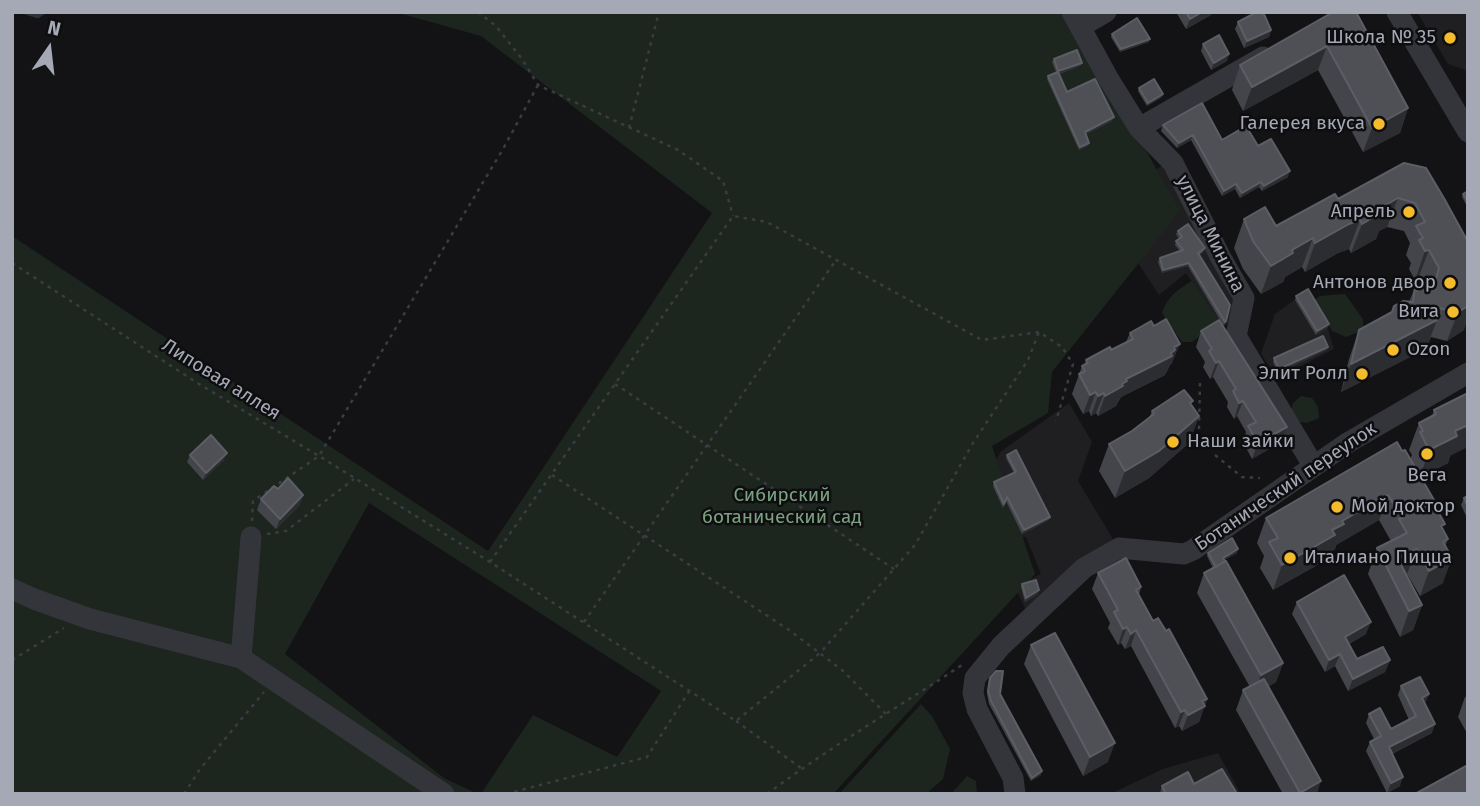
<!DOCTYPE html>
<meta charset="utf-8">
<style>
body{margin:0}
#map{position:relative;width:1480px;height:806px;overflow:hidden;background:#131315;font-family:"Fira Sans",sans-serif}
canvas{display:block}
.frame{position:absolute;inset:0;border:14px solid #a5a9b6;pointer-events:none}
.north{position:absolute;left:14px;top:14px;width:70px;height:70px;-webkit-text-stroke:5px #0e0e10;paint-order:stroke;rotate:14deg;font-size:19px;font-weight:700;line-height:28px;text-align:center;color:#a5a9b6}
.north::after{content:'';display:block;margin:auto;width:24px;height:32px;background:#a5a9b6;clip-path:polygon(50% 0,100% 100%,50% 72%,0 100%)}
</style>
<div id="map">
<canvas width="1480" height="806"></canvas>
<div class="frame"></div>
<div class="north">N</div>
</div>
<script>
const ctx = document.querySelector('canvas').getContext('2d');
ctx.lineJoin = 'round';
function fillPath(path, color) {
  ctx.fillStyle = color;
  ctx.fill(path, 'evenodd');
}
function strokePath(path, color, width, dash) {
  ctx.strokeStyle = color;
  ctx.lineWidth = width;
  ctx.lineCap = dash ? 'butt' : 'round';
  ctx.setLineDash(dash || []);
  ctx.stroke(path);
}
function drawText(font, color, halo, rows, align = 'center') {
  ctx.font = font + ' "Fira Sans",sans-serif';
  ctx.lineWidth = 5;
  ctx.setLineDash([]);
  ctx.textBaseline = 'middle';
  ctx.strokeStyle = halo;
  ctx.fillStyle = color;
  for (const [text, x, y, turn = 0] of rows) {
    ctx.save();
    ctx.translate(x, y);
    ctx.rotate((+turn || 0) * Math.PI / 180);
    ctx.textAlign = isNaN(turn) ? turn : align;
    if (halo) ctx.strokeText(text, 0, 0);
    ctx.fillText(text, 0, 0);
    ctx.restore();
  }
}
fillPath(new Path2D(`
 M1417,12H1468V71L1448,64Z
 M1163,165L1222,271L1238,316L1222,328L1186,273L1159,295L1136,260L1143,177Z
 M1308,290L1328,329L1334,349L1276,379L1261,353L1275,314Z
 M1069,403L1092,442L1078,481L1113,539L1026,611L1015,586L1041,574L1026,537L989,541L965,532L1000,452Z
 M1218,753L1241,794H1110L1163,769Z`), '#1f1f22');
fillPath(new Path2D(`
 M395,12H1068L1180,211L1052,372L1048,413L992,446L1035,574L833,794H481L533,715L617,757L661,691L369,503L285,654L444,778L478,794H12V236L488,551L712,213L481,36Z
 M1192,281L1219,321L1192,342H1182L1162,313C1167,297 1178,289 1192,281Z
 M1345,294L1363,319V330L1346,337L1332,331L1314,300L1320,296Z
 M1301,396L1312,398L1318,407L1319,418L1307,423L1294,421L1290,415L1293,403Z
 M921,704L932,716L950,749L943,779L926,794H839Z
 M967,776L976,781L977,794H951Z`), '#1d251f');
strokePath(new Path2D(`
 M25,12L38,16L44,12`), '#293139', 4.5);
strokePath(new Path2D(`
 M478,12L496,26L522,59L538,85L678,150L723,181L733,216
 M538,85L503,149L319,456L490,562L736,721L820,653L915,545L973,443L1028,360L1039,332
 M629,128L659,12
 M12,263L199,384L319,456L253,501L252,521
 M615,384L894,569
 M1199,429L1200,382
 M1215,455L1242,477L1260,478
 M552,475L789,630L842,670L887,715
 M267,534L286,531L354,479
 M490,562L733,216L767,222L982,340L1039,332L1062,347L1073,364L1056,421
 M584,622L836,260
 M12,660L64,628
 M736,721L801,768
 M184,794L200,769L264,692
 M506,794L647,757L690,690
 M767,794C830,747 897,708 962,665`), '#3a3c41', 2.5, [3.5, 5]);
strokePath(new Path2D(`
 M1072,12L1108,78L1139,128L1173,163L1221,258L1244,298L1236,336L1313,465
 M1397,12L1468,132
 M1080,27L1106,12
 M1139,128L1263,57
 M12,589L34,599L90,619L241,658L444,794
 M241,658L251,537
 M1015,794L1013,778L977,709L973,693L975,678L1001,646L1084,568L1119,548L1184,554L1193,550L1349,442L1468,373`), '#34353a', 21);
fillPath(new Path2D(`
 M1176,12H1212L1211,15L1186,29Z
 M1333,12L1408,108L1400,133L1363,152L1318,70L1243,111L1232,90L1240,65Z
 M1238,22L1271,30L1269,37L1244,48L1235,29Z
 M1112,34L1149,42L1120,52L1111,37Z
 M1203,44L1227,61L1211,70L1201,51Z
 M1054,59L1082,63L1080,66L1059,74L1067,92L1112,121L1086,134L1088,146L1079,150L1047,79L1048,76L1056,72L1052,62Z
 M1139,88L1163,94L1162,97L1147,106L1138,91Z
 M1163,125L1222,140L1258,146L1288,177L1262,191L1259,187L1240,198L1235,189L1222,196L1191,140L1177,148L1161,131Z
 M1404,163L1464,330L1447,341L1431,337L1426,349L1341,392L1349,359L1359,330L1391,313L1394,306L1409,302L1415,287L1417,291L1423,288L1418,279L1415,280L1409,269L1411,263L1406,255L1410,243L1404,231L1387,227L1379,231L1376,239L1351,253L1349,249L1338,253L1305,272L1302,267L1285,277L1283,282L1261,294L1243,269L1234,248L1244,219L1276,226L1338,199Z
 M1468,191V208L1462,197L1463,194Z
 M1178,231L1205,248L1203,252L1199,255L1226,321L1225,324L1223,325L1188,266L1162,273L1158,262L1160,258L1180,251L1175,245L1176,241L1179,239L1176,234Z
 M1296,296L1329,324L1328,327L1316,335L1295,300Z
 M1201,331L1281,442L1252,459L1243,442L1246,432L1237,416L1234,419L1227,407L1228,402L1213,377L1210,379L1203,367L1205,362L1196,347Z
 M1130,333L1172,363L1170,365L1165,375L1121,397L1116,406L1098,416L1096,413L1091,416L1089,411L1083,414L1072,394L1082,366L1084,365L1086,360L1111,350L1126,342Z
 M1327,350L1278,373L1273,362L1274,358Z
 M1191,406L1199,416L1189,443L1149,478L1115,498L1099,471L1109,444L1132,431L1149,418L1152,411Z
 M1434,410L1450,456L1448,463L1421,477L1434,500L1433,503L1443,530L1448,539L1445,547L1443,583L1420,596L1407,574L1406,575L1422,605L1413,630L1400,637L1368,574L1377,548L1391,541L1379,520L1336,545L1335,549L1328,553L1326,560L1273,590L1260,568L1264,556L1257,543L1266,518L1402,451L1410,459L1412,455L1409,450L1419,423L1432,416Z
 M190,455L224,460L203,480L187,462Z
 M1007,455L1050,517L1049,520L1022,534L1006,501L1003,508L993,486L994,482L1014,473L1006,458Z
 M303,495L299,506L276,529L257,510L261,499Z
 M1468,496V520L1461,505L1464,498Z
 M1208,553H1237L1224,560L1283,663L1276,682L1269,686L1317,794H1283L1236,710L1243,690L1250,687L1197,593L1204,573L1213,568L1207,556Z
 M1098,573L1141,587L1139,595L1153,621L1166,631L1207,699L1199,722L1182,731L1179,726L1175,728L1131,646L1125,649L1121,643L1118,645L1108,628L1110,623L1092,589Z
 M1022,584L1038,594L1025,602L1021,587Z
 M1297,602L1366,634L1349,644L1357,659L1390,660L1385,672L1348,691L1335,666L1325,672L1292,614Z
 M1031,645L1108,762L1083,776L1024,664Z
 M990,678L1000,694L1041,775L1031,781L989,704L987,694Z
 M1401,686L1425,704L1432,733L1392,754L1400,786L1387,793L1366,751L1370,742L1374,739L1366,723L1369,714L1391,729L1409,720L1398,695Z
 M1468,696V735L1458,717L1465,697Z
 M1194,784L1235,794H1160V793L1162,786Z`), '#44454a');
fillPath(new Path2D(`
 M1202,12H1212L1211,15L1186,29L1190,19Z
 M1271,30L1269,37L1244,48L1247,41Z
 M1150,39L1149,42L1120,52L1121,49Z
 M1327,46L1318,70L1243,111L1252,87Z
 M1229,54L1227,61L1211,70L1214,63Z
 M1082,63L1080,66L1057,74L1058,71Z
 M1163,94L1162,97L1147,106L1148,103Z
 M1408,108L1400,133L1363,152L1372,128Z
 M1114,117L1112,121L1083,135L1085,132Z
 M1193,135L1191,140L1177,148L1179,143Z
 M1089,143L1088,146L1079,150L1080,147Z
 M1290,171L1288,177L1262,191L1264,186Z
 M1261,182L1259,187L1240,198L1242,193Z
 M1236,184L1235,189L1222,196L1224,191Z
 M1398,198L1387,227L1379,231L1376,239L1351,253L1362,224L1384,206Z
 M1360,220L1349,249L1338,253L1305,272L1315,243L1349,224Z
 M1313,238L1302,267L1285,277L1283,282L1261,294L1271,266L1292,250Z
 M1429,250L1418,279L1415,280L1425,251Z
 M1189,263L1188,266L1162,273L1163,270Z
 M1468,306V320L1464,330L1447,341L1458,312Z
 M1437,320L1426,349L1341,392L1351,364Z
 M1329,324L1328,327L1316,335L1317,331Z
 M1180,344L1172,363L1170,365L1165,375L1121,397L1116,406L1098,416L1105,396L1126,379Z
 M1328,347L1327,350L1278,373L1279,369Z
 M1219,361L1213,377L1210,379L1216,363Z
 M1096,392L1089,411L1083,414L1090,395Z
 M1104,393L1096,413L1091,416L1098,396Z
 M1243,401L1237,416L1234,419L1239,403Z
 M1199,416L1189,443L1149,478L1115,498L1125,471Z
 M1468,425V447L1450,456L1448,463L1420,477L1429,450L1455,431Z
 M1287,427L1281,442L1252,459L1258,443Z
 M227,453L224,460L203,480L206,473Z
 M303,495L299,506L276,529L280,519Z
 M1388,495L1379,520L1336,545L1335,549L1328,553L1326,560L1273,590L1282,565L1332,530L1342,521Z
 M1050,517L1049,520L1022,534L1024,530Z
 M1238,549L1237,553L1222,561L1223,558Z
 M1417,549L1407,574L1394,581L1398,559Z
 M1452,558L1443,583L1420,596L1429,571Z
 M1039,590L1038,594L1025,602L1026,598Z
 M1422,605L1413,630L1400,637L1409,611Z
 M1371,622L1366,634L1340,649L1345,637Z
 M1127,627L1121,643L1118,645L1123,629Z
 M1136,630L1131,646L1125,649L1131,634Z
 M1340,654L1335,666L1325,672L1329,660Z
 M1390,660L1385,672L1348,691L1353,679Z
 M1283,663L1276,682L1254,695L1261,675Z
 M1429,694L1425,704L1422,698Z
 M1207,699L1199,722L1182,731L1188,715L1202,701Z
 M1185,710L1179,726L1175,728L1181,712Z
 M1435,724L1432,733L1385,757L1389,747Z
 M1115,743L1108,762L1083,776L1090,757Z
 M1042,771L1041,775L1031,781L1032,778Z
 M1403,777L1400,786L1387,793L1391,783Z
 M1321,781L1317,794H1300V793Z`), '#2c2d30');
const building = new Path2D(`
 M1186,12H1202L1190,19Z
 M1257,12H1263L1271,30L1247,41L1238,22Z
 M1333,12H1356L1408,108L1372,128L1327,46L1252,87L1240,65Z
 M1137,18L1150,39L1121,49L1112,34Z
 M1219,35L1229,54L1214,63L1203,44Z
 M1077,50L1082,63L1058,71L1054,59Z
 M1058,72L1067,92L1095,79L1114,117L1085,132L1089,143L1080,147L1048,76Z
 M1154,79L1163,94L1148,103L1139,88Z
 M1202,103L1222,140L1246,126L1258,146L1271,139L1290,171L1264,186L1261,182L1242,193L1236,184L1224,191L1193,135L1179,143L1163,125Z
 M1404,163L1426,168L1445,200L1468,242V306L1458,312L1428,306L1437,320L1351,364L1359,330L1392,312L1394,306L1403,301L1413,302L1415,287L1417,291L1424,287L1433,290L1439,268L1429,250L1425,251L1419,240L1423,238L1416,226L1425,222L1415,203L1398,198L1384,206L1386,210L1362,224L1360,220L1349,224L1315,243L1313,238L1292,250L1293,253L1271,266L1253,241L1244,219L1265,207L1276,226L1335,194L1338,199Z
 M1468,191V202L1463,194Z
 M1188,224L1205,248L1198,253L1230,305L1226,321L1225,322L1189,263L1163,270L1160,258L1183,250L1176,241L1182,237L1178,231Z
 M1308,289L1329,324L1317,331L1296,296Z
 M1166,319L1180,344L1174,347L1175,350L1171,353L1172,356L1126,379L1127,381L1122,384L1123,386L1105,396L1104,393L1098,396L1096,392L1090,395L1079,374L1085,371L1082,366L1088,363L1086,360L1110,347L1111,350L1133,339L1130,333L1151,321L1154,326Z
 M1219,320L1287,427L1258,443L1248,426L1256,422L1243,401L1239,403L1233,391L1236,389L1219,361L1216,363L1209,351L1212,349L1201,331Z
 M1323,336L1328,347L1279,369L1274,358Z
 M1184,390L1193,401L1190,403L1199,416L1159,451L1125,471L1109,444L1132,431L1154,414L1152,411Z
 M1468,393V425L1455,431L1457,436L1429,450L1420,432L1423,431L1419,423L1436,414L1434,410Z
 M211,435L227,453L206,473L190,455Z
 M1397,442L1402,451L1405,450L1434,500L1432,501L1445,524L1441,526L1448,539L1443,542L1452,558L1429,571L1417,549L1398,559L1422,605L1409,611L1377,548L1407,533L1399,519L1402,518L1388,495L1342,521L1344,524L1332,530L1335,535L1282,565L1269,542L1278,538L1266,518Z
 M1016,450L1050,517L1024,530L1007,497L1004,504L994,482L1016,472L1007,455Z
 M288,478L303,495L280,519L261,499L274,486L278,489Z
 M1468,496V507L1464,498Z
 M1232,538L1238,549L1223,558L1225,561L1216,567L1208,553Z
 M1126,558L1141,587L1136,590L1153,621L1158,618L1166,631L1169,629L1207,699L1202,701L1205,706L1188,715L1185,710L1181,712L1136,630L1131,634L1127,627L1123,629L1114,612L1118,610L1098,573Z
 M1226,561L1283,663L1261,675L1204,573Z
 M1344,575L1371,622L1345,637L1357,659L1383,647L1390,660L1353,679L1340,654L1329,660L1297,602Z
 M1036,580L1039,590L1026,598L1022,584Z
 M1055,633L1115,743L1090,757L1031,645Z
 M996,671H1003L1000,694L1042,771L1032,778L991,701L988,691L990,678Z
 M1420,677L1429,694L1422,698L1435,724L1389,747L1403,777L1391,783L1370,742L1381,736L1369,714L1380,708L1391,729L1416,716L1401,686Z
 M1264,679L1321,781L1300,793L1243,690Z
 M1468,765V794H1415Z
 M1222,769L1236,792L1233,794H1166L1162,786L1188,772L1194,784Z`);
fillPath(building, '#4f5056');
strokePath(building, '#5c5e65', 2);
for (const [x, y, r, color] of [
 [1450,38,7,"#f4bb2c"],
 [1379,124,7,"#f4bb2c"],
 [1409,212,7,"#f4bb2c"],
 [1450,283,7,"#f4bb2c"],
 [1453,312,7,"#f4bb2c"],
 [1393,350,7,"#f4bb2c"],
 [1362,374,7,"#f4bb2c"],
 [1173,442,7,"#f4bb2c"],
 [1427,454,7,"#f4bb2c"],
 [1337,507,7,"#f4bb2c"],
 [1290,558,7,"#f4bb2c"]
]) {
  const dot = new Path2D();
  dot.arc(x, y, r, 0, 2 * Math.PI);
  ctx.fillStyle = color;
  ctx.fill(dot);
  strokePath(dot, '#0e0e10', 2.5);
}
drawText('19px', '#a5a9b6', '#0e0e10', [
 ["Школа № 35",1436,38],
 ["Галерея вкуса",1365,124],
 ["Апрель",1395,212],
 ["Антонов двор",1436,283],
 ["Вита",1439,312],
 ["Ozon",1407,350,"left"],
 ["Элит Ролл",1348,374],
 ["Наши зайки",1187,442,"left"],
 ["Вега",1427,476,"center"],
 ["Мой доктор",1351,507,"left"],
 ["Италиано Пицца",1304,558,"left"]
], 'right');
drawText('19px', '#a5a9b6', '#0e0e10', [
 ["улица Минина",1210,234,63],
 ["Липовая аллея",221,380,32],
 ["Ботанический переулок",1286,487,-34]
]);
drawText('19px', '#7ba17f', '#0e0e10', [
 ["Сибирский",782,496],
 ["ботанический сад",782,518]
]);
</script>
